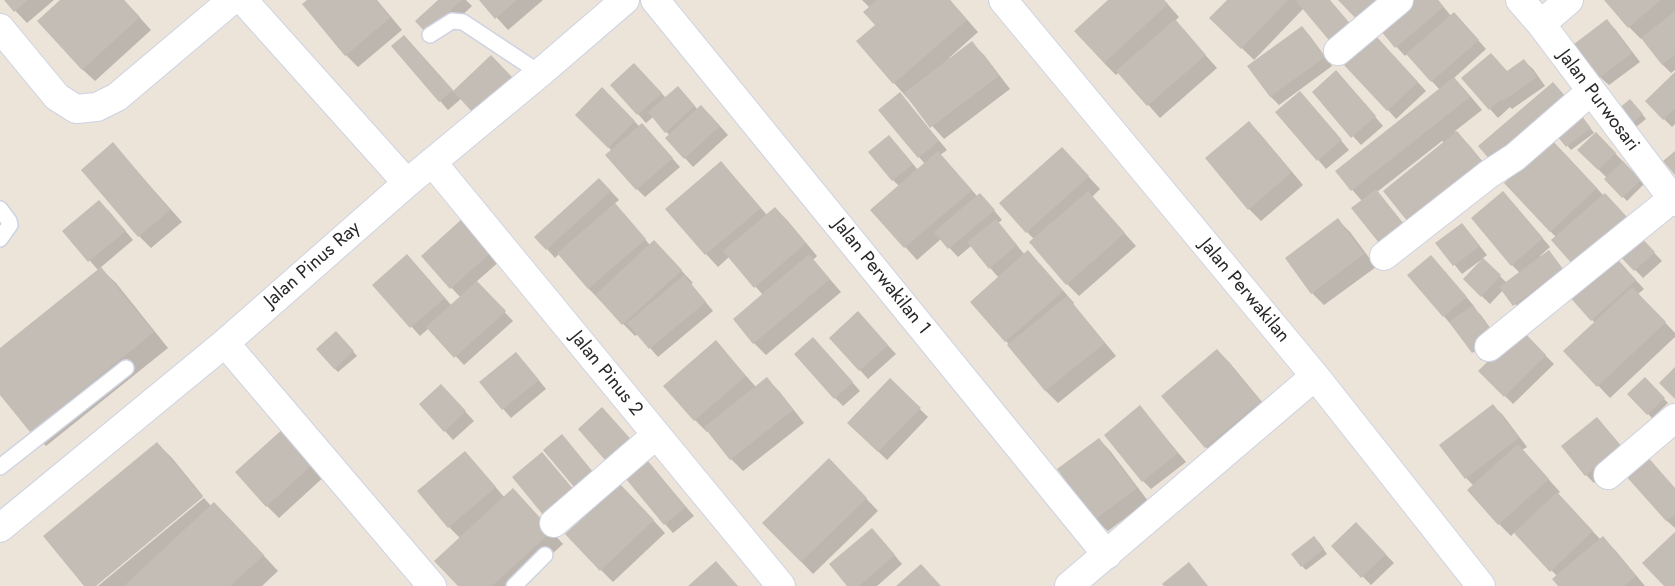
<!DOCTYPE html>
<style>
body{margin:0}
canvas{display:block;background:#ece3d9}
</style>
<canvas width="1675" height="586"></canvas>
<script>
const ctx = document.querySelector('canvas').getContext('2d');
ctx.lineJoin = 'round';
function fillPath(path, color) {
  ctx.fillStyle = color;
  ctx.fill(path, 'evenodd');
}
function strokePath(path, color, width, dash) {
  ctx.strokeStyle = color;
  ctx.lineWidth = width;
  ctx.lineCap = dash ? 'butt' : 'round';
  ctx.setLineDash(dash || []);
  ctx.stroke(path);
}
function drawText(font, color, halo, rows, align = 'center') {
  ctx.font = font + ' Jost,sans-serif';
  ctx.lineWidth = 4;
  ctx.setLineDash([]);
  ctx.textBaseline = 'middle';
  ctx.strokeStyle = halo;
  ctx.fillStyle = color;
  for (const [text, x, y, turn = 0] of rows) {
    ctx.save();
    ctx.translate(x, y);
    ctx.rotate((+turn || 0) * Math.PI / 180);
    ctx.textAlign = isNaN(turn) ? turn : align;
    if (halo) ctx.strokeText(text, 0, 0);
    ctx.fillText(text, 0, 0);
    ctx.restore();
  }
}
fillPath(new Path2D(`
 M5,0H54L27,23Z
 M61,0H124L151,30L95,81L82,69Z
 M309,0H377L402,30L358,67L346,55Z
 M440,0H466L472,6L435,41L427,33Z
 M481,0H543L508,30Z
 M862,0H950L978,32L949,58L950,60L972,43L984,55L1010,89L944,139L894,83L877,25L870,8Z
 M1110,0H1164L1179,17L1175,21L1217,68L1160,118L1119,72L1116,75L1104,63Z
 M1229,0H1329L1304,8L1254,60L1211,18Z
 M1340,0H1438L1451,16L1462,22L1486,49L1454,78L1466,91L1482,110L1455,131L1469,145L1497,179L1442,141L1377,192L1419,242L1362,201L1336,171L1440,90L1407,54L1405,56L1381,30L1375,36L1426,91L1396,119L1388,110L1376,38Z
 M1606,0H1675V70L1671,73L1663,65L1642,38L1641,39L1629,27Z
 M1607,21L1615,29L1640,62L1609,85L1600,77L1575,45Z
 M1302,27L1310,36L1332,66L1279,105L1271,97L1249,66Z
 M412,45L454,92L491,57L462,98L448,110L392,46Z
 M1524,61L1533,69L1545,86L1512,109L1510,107L1498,118L1490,109L1508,72Z
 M642,73L666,98L686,96L698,110L710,115L728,135L693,167L667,138L670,136L653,117L646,123L612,85Z
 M1675,74V124L1672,127L1664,119Z
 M1344,80L1383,126L1361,145L1313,92Z
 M1553,83L1579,112L1594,133L1571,150L1556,132Z
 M602,89L639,126L650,133L680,167L645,197L637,189L612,151L576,115Z
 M900,94L947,150L940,155L978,197L988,203L1002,220L998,223L1025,255L1040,264L1074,303L1073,304L1116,356L1058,403L1046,391L1006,341L999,278L971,246L958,257L941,239L917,260L872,210L899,186L893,180L889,136L918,170L925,164L880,110Z
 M1308,101L1349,150L1326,169L1277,112Z
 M1634,104L1646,119L1636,127L1620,109Z
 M1249,123L1261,135L1303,185L1261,221L1249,209Z
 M1596,133L1644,184L1627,201L1606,179L1607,178L1579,150Z
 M113,144L182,222L151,248L139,236Z
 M1564,153L1604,196L1556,237L1550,231Z
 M1074,161L1100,189L1092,197L1136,246L1079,296L1067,284L1034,239L1027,232Z
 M721,163L767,215L775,208L787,220L817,256L813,260L841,292L766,355L754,343L763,295L729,257L718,267L706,254Z
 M608,188L619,200L614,204L650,245L666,254L693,283L691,284L713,311L658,357L638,334L635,336L589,289L559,254L555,258L547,249Z
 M1511,201L1550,247L1540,256L1542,257L1549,252L1570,278L1523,313L1503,290L1490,304L1464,279L1482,261L1481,260L1462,274L1437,243L1462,224L1487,255L1482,259L1507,283L1520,273L1512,265Z
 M108,210L133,240L100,268L116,283L168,348L46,446L31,431L0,393V349L98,270L64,231Z
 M463,219L501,260L476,282L513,321L464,365L429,328L420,336L374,285L415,264L452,306L461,298L422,256Z
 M1338,220L1350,232L1376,267L1324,305L1312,293Z
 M1644,242L1662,261L1643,278L1617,251Z
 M1431,256L1474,306L1473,308L1481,315L1502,345L1481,360L1409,275Z
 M1621,264L1644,289L1638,294L1675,333V337L1610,398L1565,351L1595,323L1569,295Z
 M866,322L896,354L868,379L831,338Z
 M1521,331L1554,364L1513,404L1480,371Z
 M336,333L357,356L338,372L334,368Z
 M716,342L756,387L767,379L779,391L804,423L743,471L731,459L709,431L707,432L695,420Z
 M821,347L860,391L843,406L835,398Z
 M1217,350L1229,362L1272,414L1218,459L1206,447Z
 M524,362L546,389L511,418L481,383Z
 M1645,379L1668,403L1652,418L1629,394Z
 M890,380L928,417L887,460L849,423Z
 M449,394L474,421L453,440L421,404Z
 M1493,406L1502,414L1527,447L1522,450L1560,492L1557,494L1601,540L1603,538L1615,550L1645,586H1559L1557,576L1515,532L1511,536L1499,524L1473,485L1466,478Z
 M1140,407L1186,462L1151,489L1143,481Z
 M1597,418L1629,455L1594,483L1586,475Z
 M285,429L327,474L279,518L267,506Z
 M1099,439L1111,452L1148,501L1108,531L1095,519L1058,469Z
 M157,443L172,458L203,496L94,586H86Z
 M465,452L505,498L525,502L563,544L517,586H459L460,538L449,527Z
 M648,463L694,516L673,533L665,524Z
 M841,472L878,511L813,574L764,523Z
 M1626,475L1675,488V528L1667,521Z
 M632,497L665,533L613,582L601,570Z
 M204,498L211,506L229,518L278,571L262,586H98Z
 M1356,524L1394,563L1371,585L1333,546Z
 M880,538L902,564L877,586H849Z
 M1318,541L1327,554L1306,570L1302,566Z`), '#0003');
fillPath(new Path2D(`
 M4,0H28L14,12Z
 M60,0H124L140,17L82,70L37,21Z
 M307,0H376L391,17L345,56L302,4Z
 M438,0H462L426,33L415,21Z
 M479,0H517L495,19Z
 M877,0H950L967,20L893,84L856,41L875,25L863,12Z
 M1108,0H1164L1168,4L1104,63L1074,31Z
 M1227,0H1288L1241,49L1209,18Z
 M1298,0H1330L1353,27L1333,45L1296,1Z
 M1338,0H1389L1362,25Z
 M1405,0H1438L1444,7L1395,48L1376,25Z
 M1604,0H1661L1628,28Z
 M1675,11V55L1662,65L1641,38Z
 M1454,12L1479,40L1431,82L1406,54Z
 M1175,19L1206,55L1147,106L1116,71Z
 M1607,19L1632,53L1599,78L1574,44Z
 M1302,26L1325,57L1270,97L1247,66Z
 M404,35L453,90L439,102L391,46Z
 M1376,36L1418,82L1387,111L1344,65Z
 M972,41L999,76L930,128L904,93Z
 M1491,53L1507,71L1524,59L1537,77L1503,101L1501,99L1489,110L1461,78Z
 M491,55L513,78L474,114L453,91Z
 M634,63L662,93L637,115L610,85Z
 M1336,70L1376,116L1351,138L1312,92Z
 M1675,72V108L1663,120L1645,101Z
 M1454,77L1470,97L1351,191L1335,171Z
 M1553,82L1571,103L1497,168L1478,146Z
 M678,86L695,106L665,133L648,112Z
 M602,87L635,121L608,148L575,115Z
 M1300,91L1342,140L1317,161L1275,112Z
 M900,92L939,141L918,158L878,110Z
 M1630,99L1643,114L1631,124L1618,109Z
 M701,105L720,126L684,159L665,138Z
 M1578,112L1591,128L1566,147L1553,131Z
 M1249,121L1292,172L1248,210L1205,158Z
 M642,123L673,158L636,190L605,155Z
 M1457,131L1486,166L1412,227L1383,191Z
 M1596,132L1616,153L1598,170L1577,150Z
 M889,135L913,164L892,181L868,152Z
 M1551,139L1597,188L1550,232L1504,183Z
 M113,142L170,210L138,237L81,170Z
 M1062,147L1089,176L1026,233L999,203Z
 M938,151L972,190L904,248L870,210Z
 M1675,151V175L1663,161Z
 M721,161L761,208L705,255L665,209Z
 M1623,161L1641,180L1622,198L1604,179Z
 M599,178L611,191L546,250L534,237Z
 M1376,189L1411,233L1387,253L1351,208Z
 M1088,191L1125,233L1066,285L1029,242Z
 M1503,191L1543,238L1511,266L1471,218Z
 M980,193L995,210L948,249L934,232Z
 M1605,193L1628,218L1574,266L1551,240Z
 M99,200L126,231L88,262L62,231Z
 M615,203L646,239L588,289L557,253Z
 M775,207L806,243L754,288L723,251Z
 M463,218L493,251L450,289L421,256Z
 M1338,218L1364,254L1311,294L1285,258Z
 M996,219L1017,245L989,269L967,242Z
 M1462,223L1480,246L1453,266L1435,243Z
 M1636,232L1655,252L1634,271L1615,251Z
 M654,240L682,270L622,325L595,295Z
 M1028,250L1063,291L1005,342L970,302Z
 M1549,250L1563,269L1513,306L1499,287Z
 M407,254L445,298L410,328L372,285Z
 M809,254L830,279L753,344L733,319Z
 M1613,254L1636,280L1591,321L1568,295Z
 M1431,255L1467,297L1443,317L1407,275Z
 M1483,258L1501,275L1481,297L1463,279Z
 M101,267L154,332L30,432L0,395V348Z
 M684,275L706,302L649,349L627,323Z
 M477,281L506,311L454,358L426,327Z
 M1632,287L1666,322L1597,387L1563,351Z
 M1067,296L1105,343L1045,391L1007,345Z
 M1473,305L1495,336L1472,353L1449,322Z
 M858,311L888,345L859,371L829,338Z
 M1521,329L1546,355L1504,397L1478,371Z
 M336,331L354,351L334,369L316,349Z
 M813,337L853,382L834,399L794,354Z
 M716,340L746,376L694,421L663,386Z
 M1217,349L1261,401L1205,448L1161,396Z
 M516,352L539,380L502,410L479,382Z
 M1675,367V399L1659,383Z
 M767,377L793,410L730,460L704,427Z
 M1645,377L1665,398L1647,415L1627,394Z
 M890,378L921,408L878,452L847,423Z
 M441,384L466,411L444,432L419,404Z
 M1493,404L1519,438L1465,479L1439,445Z
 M1140,405L1178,453L1142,482L1104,435Z
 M602,407L636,445L611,467L578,429Z
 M1597,417L1621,446L1585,476L1561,446Z
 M285,427L316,461L266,507L235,472Z
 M562,434L598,478L579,493L543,450Z
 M1099,438L1137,488L1094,520L1057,469Z
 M157,442L203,497L96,586H84L43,536Z
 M1518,444L1549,479L1498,525L1467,490Z
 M465,451L496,487L448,528L417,491Z
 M542,452L574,490L544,516L512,477Z
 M1646,455L1675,488V514L1666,521L1625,475Z
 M829,458L867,498L801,562L762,523Z
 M648,461L686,507L664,525L626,479Z
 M620,484L654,520L600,571L565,534Z
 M513,488L552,531L492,586H458L434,561Z
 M1557,492L1593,531L1550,572L1514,533Z
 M214,502L264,555L230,586H124Z
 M1356,522L1386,554L1361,578L1331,546Z
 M872,528L895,555L859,586H847L829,564Z
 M1675,532V586H1664L1642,563Z
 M1314,536L1324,549L1301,567L1291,554Z
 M1603,536L1636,576L1624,586H1558L1552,579Z
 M716,561L738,586H688Z
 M1189,562L1208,586H1164L1162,584Z
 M921,564L941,586H896Z`), '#c4bdb6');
const service = new Path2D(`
 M430,35L452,21L463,22L540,73
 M0,209L9,221L10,225L0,239
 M0,467L126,368
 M514,586L545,555`);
const minor = new Path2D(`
 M243,0L407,183
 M655,0L1107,555
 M1003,0L1315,376L1481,586
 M1520,0L1541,24L1675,202
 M1541,24L1569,0
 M0,28L57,97L76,109L97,107L117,97L232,0
 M1338,51L1399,0
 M432,162L781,586
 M1384,256L1489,174L1515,157L1591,91
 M225,343L432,586
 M1489,347L1672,199
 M1608,475L1675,418
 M554,523L656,435
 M0,528L225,343L407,183L540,73L625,0
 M1069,586L1315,376`);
strokePath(service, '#ced3e3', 18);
strokePath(minor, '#ced3e3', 30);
strokePath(service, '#fff', 15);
strokePath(minor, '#fff', 28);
drawText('19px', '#292929', '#fff', [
 ["Jalan Purwosari",1598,101,53],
 ["Jalan Pinus Ray",313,265,-41],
 ["Jalan Perwakilan 1",881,277,51],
 ["Jalan Perwakilan",1244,291,50],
 ["Jalan Pinus 2",606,374,51]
]);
</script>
